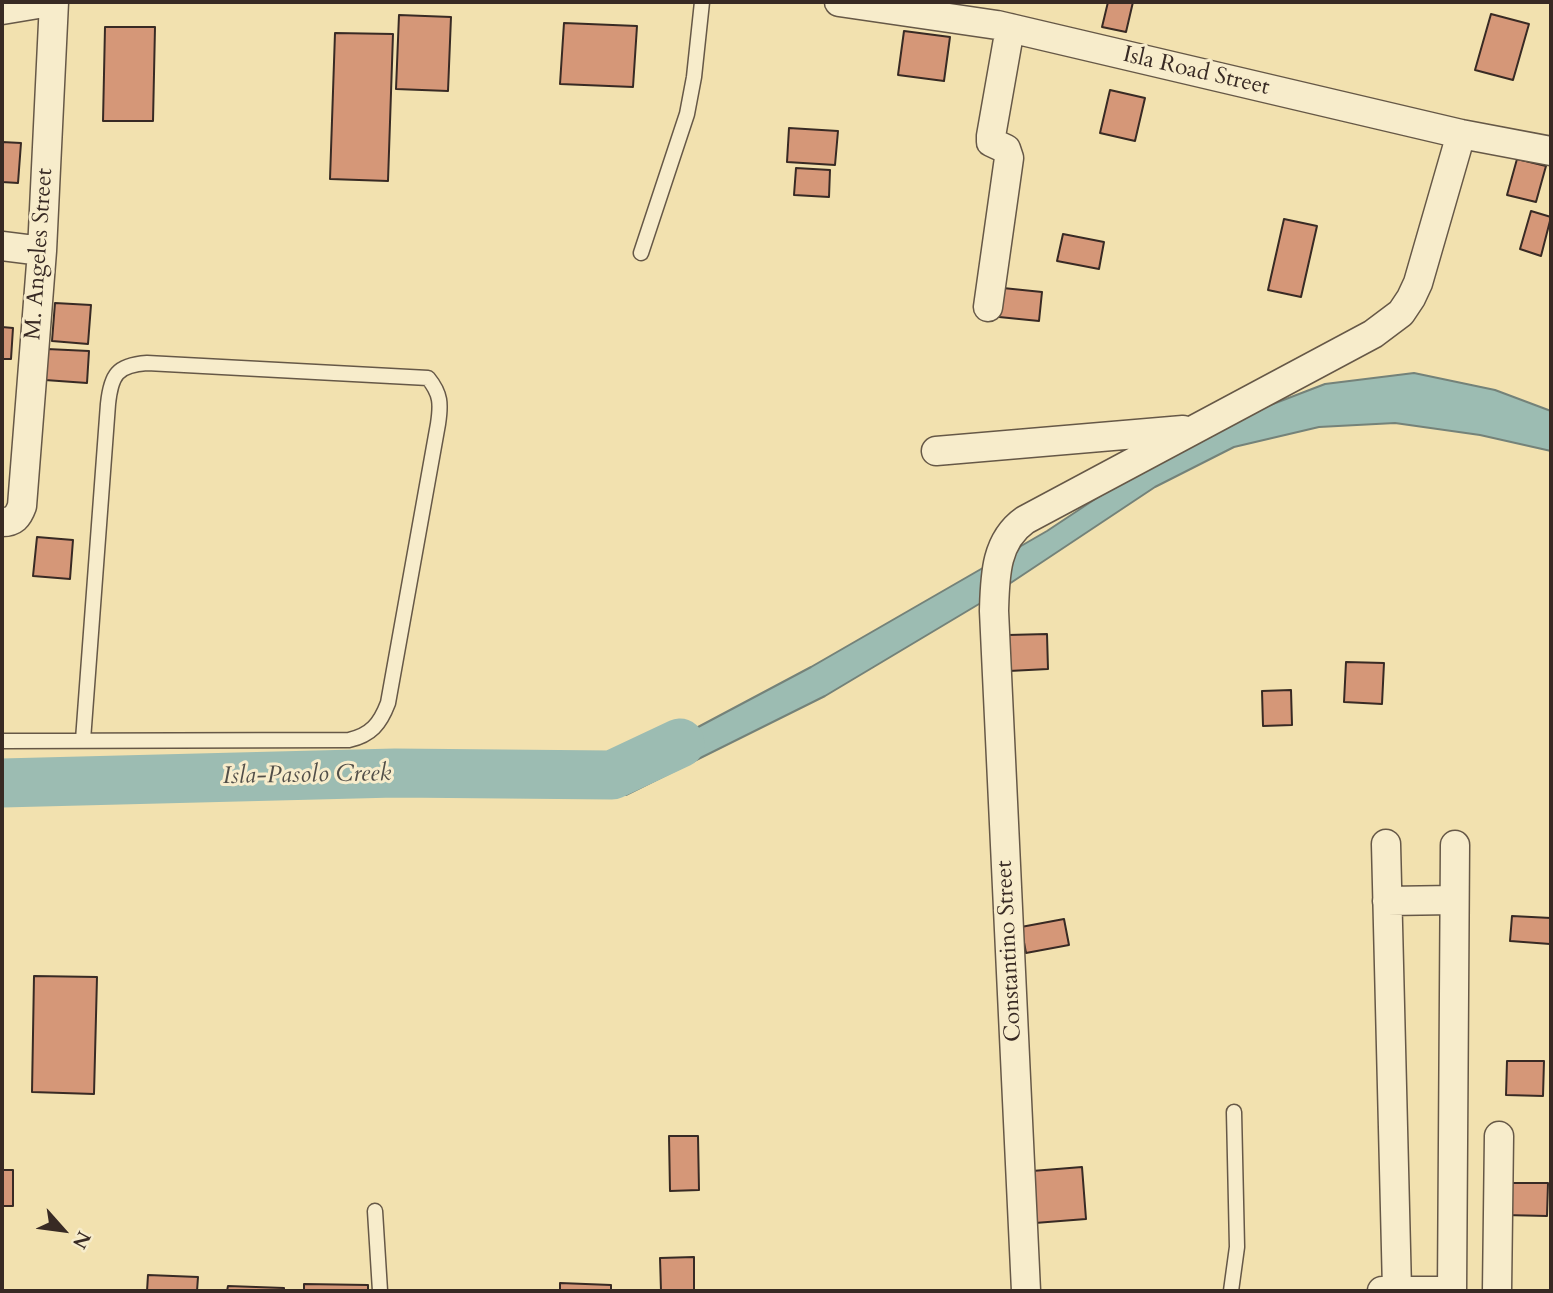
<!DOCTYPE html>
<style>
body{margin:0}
#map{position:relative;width:1553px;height:1293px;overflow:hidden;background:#f2e1af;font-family:Cardo,serif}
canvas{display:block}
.frame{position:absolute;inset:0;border:4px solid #382a24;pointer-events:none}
.north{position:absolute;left:28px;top:1195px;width:70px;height:70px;-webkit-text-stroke:5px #f7eccb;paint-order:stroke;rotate:118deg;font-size:19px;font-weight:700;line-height:28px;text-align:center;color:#382a24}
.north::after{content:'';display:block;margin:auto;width:24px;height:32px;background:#382a24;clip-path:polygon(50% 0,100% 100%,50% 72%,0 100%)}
</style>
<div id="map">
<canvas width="1553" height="1293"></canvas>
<div class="frame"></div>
<div class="north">N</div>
</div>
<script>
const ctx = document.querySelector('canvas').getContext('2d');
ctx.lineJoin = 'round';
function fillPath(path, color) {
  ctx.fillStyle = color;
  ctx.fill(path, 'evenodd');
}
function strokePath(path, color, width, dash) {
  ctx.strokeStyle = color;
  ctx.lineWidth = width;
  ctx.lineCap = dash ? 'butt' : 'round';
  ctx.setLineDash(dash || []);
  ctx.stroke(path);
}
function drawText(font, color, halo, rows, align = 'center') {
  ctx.font = font + ' Cardo,serif';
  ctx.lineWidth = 6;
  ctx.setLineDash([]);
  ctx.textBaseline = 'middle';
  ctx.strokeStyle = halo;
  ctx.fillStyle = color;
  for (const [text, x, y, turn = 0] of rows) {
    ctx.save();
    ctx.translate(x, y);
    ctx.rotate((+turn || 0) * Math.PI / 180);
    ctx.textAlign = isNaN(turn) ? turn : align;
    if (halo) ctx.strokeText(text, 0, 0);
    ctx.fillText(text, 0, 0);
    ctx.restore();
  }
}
const water = new Path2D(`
 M1414,373L1495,390L1551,411V451L1480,435L1395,423L1319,427L1234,447L1155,487L979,604L825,696L626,795L619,769L811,667L1047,531L1145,466L1239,417L1325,384Z`);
fillPath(water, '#9cbcb2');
strokePath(water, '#748279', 2);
strokePath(new Path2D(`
 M2,783L395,773L612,775L680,743`), '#9cbcb2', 49);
const building = new Path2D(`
 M1108,2H1133L1126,32L1102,27Z
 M1491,14L1529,24L1513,80L1475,70Z
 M399,15L451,17L448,91L396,89Z
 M564,23L637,26L633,87L560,84Z
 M105,27H155L153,121H103Z
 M904,31L950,37L944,81L898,75Z
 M335,33L393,34L388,181L330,179Z
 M1110,90L1145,98L1135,141L1100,133Z
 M789,128L838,131L835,165L787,162Z
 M2,142L21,143L18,183L2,182Z
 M1517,159L1546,166L1536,202L1507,195Z
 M796,168L830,170L829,197L794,195Z
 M1531,211L1551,217L1541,256L1520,249Z
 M1284,219L1317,226L1301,297L1268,290Z
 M1063,234L1104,242L1099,269L1057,261Z
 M1003,288L1042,292L1039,321L999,317Z
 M55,303L91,305L88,344L52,341Z
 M2,327L13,328L11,359H2Z
 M47,349L89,351L87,383L45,380Z
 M37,537L73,540L70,579L33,576Z
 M1047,634L1048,669L1009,671L1008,635Z
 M1346,662L1384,663L1382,704L1344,702Z
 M1291,690L1292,725L1263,726L1262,691Z
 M1512,916L1551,918L1550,944L1510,941Z
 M1064,919L1069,945L1026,953L1021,927Z
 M34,976L97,977L94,1094L32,1092Z
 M1507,1061H1544L1543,1096L1506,1095Z
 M669,1136H698L699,1190L670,1191Z
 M1082,1167L1086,1219L1035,1223L1032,1171Z
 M2,1170H13V1206H2Z
 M1505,1183H1548L1547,1216L1504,1215Z
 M694,1257V1291H661L660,1258Z
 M148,1275L198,1277L197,1291H147Z
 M560,1283L611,1285V1291H560Z
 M304,1284L368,1285V1291H304Z
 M228,1286L284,1288V1291H227Z`);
fillPath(building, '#d59778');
strokePath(building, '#382a24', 2);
const service = new Path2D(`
 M641,253L687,114L694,77L702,2
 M2,741L349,740C371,735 380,724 388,703L438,424C441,404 441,394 428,378L147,363C117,365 111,375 108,404L83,740
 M375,1211L380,1291
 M1231,1291L1237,1247L1234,1112`);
const minor = new Path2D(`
 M839,2L997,25L1461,134L1551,151
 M2,10L50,2
 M2,246L42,251
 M988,307L1009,158L1006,149L991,142V136L1010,28
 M936,451L1183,430
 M2,522C14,522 18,517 22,506L42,251L54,2
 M1386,844L1397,1290
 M1387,901L1454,900
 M1026,1291L994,611C995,577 995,541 1025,520L1373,334L1401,313L1411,298L1418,283L1461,134
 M1382,1291H1452L1455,845
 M1497,1291L1499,1136`);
strokePath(service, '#665847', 17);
strokePath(minor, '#665847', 31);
strokePath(service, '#f7eccb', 14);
strokePath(minor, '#f7eccb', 28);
drawText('23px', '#382a24', '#f7eccb', [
 ["Isla Road Street",1196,72,13],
 ["M. Angeles Street",40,254,-86],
 ["Constantino Street",1010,951,-93]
]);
drawText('italic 24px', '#514e48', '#f7eccb', [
 ["Isla-Pasolo Creek",307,776,-1]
]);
</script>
